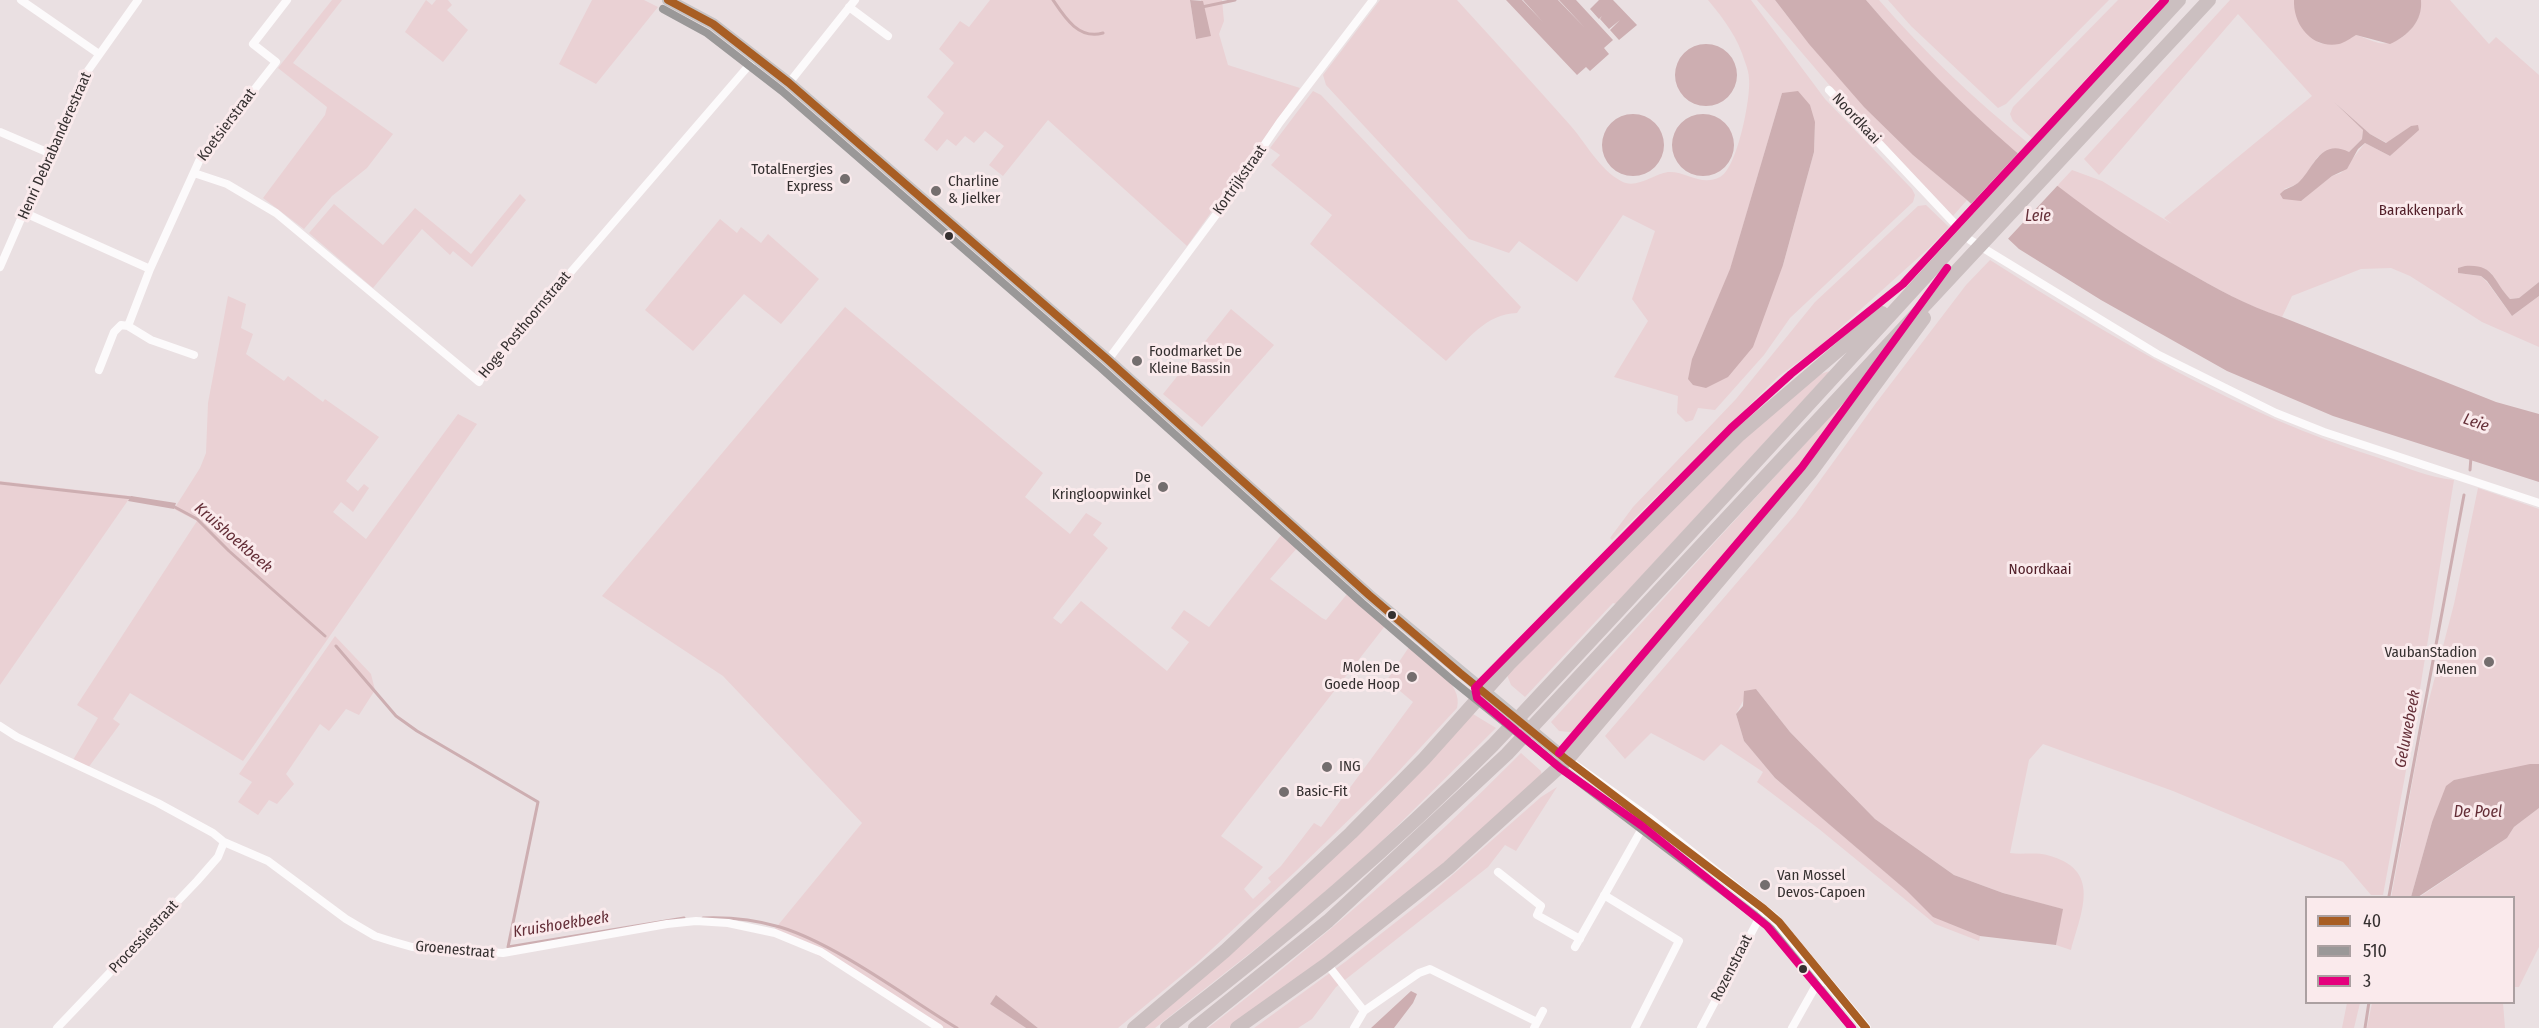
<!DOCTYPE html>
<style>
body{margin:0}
#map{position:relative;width:2539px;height:1028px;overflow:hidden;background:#eae0e2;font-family:"Fira Sans Condensed",sans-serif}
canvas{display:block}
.legend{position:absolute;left:2305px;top:896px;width:210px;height:108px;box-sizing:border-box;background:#faeaec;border:2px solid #aba0a1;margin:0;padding:8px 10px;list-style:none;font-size:18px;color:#353030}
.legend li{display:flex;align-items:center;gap:12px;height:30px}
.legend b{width:30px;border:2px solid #aba0a1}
</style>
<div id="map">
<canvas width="2539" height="1028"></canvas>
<ul class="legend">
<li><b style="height:8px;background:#a85e24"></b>40</li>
<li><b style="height:8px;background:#9a9898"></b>510</li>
<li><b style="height:8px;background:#e5007d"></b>3</li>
</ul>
</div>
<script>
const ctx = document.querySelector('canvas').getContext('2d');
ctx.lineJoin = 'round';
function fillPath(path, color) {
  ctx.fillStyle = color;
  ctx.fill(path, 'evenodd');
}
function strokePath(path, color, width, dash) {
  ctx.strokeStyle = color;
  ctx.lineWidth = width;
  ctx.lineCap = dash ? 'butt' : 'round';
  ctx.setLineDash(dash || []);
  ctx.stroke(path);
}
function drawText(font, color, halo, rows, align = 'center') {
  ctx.font = font + ' "Fira Sans Condensed",sans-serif';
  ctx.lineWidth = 6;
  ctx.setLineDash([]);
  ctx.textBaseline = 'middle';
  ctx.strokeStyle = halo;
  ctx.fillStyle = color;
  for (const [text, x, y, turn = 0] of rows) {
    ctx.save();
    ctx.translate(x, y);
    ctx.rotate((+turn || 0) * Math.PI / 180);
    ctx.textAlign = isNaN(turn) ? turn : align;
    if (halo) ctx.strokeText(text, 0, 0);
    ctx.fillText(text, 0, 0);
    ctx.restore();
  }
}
fillPath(new Path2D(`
 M332,0H342L293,63L393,134L367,168L332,196L304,229L263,198L325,115L327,107L278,68Z
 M426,0L432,5L436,0H448L452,5L447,10L468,30L443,62L405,32Z
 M592,0H644L658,7L596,84L559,64Z
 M990,0H1190L1196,39L1201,0H1222L1224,21L1219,34L1228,65L1300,88L1187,246L1048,120L1003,176L989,165L1004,146L985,131L974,143L965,136L956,146L947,139L937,151L924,140L944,113L927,97L954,63L939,49L960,21L969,27Z
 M1380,0H1457C1495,42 1533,83 1570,125C1586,143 1599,169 1621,181C1636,190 1653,174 1668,172C1687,171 1701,187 1720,177C1737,169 1751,98 1749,79C1749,74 1747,67 1745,62C1738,38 1724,19 1708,0H1751L1825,99L1912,189L1915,195L1913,202L1790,318L1764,355L1715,410L1698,408L1693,420L1686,422L1677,413L1678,396L1614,377L1648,321L1632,299L1655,231L1623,215L1577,282L1519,241L1509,253L1469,239L1326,85L1323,75ZM1782,93L1815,122L1814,152L1783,265L1692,359L1730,270Z
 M1757,0H1775C1832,75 1895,141 1967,200L1953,216L1837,94Z
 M1866,0H1879C1924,52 1974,99 2028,143L2017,154C1962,107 1913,55 1866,0Z
 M1888,0H2109L2006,104L1998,108L1911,26Z
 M2118,0H2158L2032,138L2013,121L2010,114L2013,107Z
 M2230,0H2294V5L2319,43C2334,45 2342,42 2356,35C2363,37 2371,41 2379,43C2402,47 2423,21 2421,0H2450L2489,44L2496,37L2539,75V282L2519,298L2510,299C2487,274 2499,265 2459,268L2458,273L2481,276L2487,282L2512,316L2539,296V347L2482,322L2410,276L2391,268L2361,269L2292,296L2282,317C2249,307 2221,291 2191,274C2144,248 2099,220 2057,186L2072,170L2102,181L2172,224L2164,218L2312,96L2238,14L2099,175L2084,159ZM2334,102L2370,134L2387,143L2411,126L2398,148L2390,156L2365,143L2341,173L2332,176L2301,200L2284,189C2289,187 2297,185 2301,181C2320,159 2313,147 2349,152L2362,139L2363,130Z
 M1313,91L1321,95L1521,307L1517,313C1485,314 1468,340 1446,361L1310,244L1332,215L1271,165L1280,155L1270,148Z
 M520,194L526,200L472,267L453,251L450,255L422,229L373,288L309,233L334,204L383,245L415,208L471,254Z
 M1926,205L1949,227L1929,248L1820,346L1779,376L1612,540L1610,538L1633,507L1736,399L1815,302L1918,206Z
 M720,219L737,233L741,227L761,243L768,234L819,279L781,324L744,294L693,351L645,310Z
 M1990,260C2112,338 2240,415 2379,458C2403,466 2429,478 2454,480L2412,738L2383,895H2371L2343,862L2173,791L2043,744L2029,760L2010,853C2021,855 2035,852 2047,855C2102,869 2082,910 2071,950L2056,945L2062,909L2003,893L1954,875L1875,819L1790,732L1756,689L1744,699L1736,714L1744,741L1775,778L1907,890L1933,916L1980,936L1979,941L1935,924L1819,829L1757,782L1763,772L1721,744L1704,761L1651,733L1625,759L1605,736L1795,515L1876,403L1966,285Z
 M228,296L246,304L241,328L253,334L246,354L284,381L288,376L323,402L325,399L379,437L346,481L358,491L364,484L369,488L353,512L341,502L333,512L366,539L458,414L477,424L243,761L130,693L113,719L120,724L88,768L73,760L98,718L77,705L197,521L174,509L200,468L206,453L208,403Z
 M845,307L1043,473L1025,497L1070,534L1086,513L1102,523L1093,535L1108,548L1053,618L1061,624L1081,601L1167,671L1189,642L1171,628L1184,610L1209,627L1282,534L1298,547L1270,579L1322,618L1326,620L1347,594L1385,626L1221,836L1263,867L1244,889L1253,899L1271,882L1268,878L1281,866L1314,823L1321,827L1413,702L1387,680L1409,647C1426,661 1464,683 1457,708L1396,774L1296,871L1198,962L1118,1028H1038L996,996L990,1004L1026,1028H944L774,930L862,823L723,676L602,596Z
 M1231,309L1274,345L1202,427L1163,394Z
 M1830,371L1616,604L1613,603L1525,697L1511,685L1507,675C1594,588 1679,495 1772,414C1789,400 1808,376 1830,371Z
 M1850,394L1847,410L1809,463L1579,733L1559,731L1551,722Z
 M0,481L131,496L0,685Z
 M2478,488L2539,509V764L2455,780L2432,822L2411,897L2391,898L2424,719L2454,604Z
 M335,636L371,674L375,690L359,715L346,709L329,731L320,724L286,774L294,784L277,804L269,800L258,815L238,802L252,782L239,774Z
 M1473,714L1496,728L1372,851L1296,917L1155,1028H1141Z
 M1521,753L1541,771L1542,776L1424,881L1260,1007L1229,1028H1208C1318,943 1423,852 1521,753Z
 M1557,787L1516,851L1505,845L1488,867L1336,987L1312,1019L1298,1028H1254L1345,962L1424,900L1541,797Z
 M2539,808V947L2519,987H2514V898H2418L2507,838L2514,827Z
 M2347,1003H2360L2354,1028H2342Z
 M2372,1003H2503L2505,1028H2367Z`), '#ead1d4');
fillPath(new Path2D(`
 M1190,0L1203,1L1211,36L1196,39Z
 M1506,0H1522L1543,22L1523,0H1558L1585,28L1559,0H1576L1613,40L1604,48L1609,54L1590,71L1586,67L1577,75Z
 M1599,0H1613L1637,25L1619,40L1610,30L1620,20L1609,29L1600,19L1602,16L1599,19L1590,9Z
 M1775,0H1866C1958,107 2060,201 2184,270C2216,288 2247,306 2282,317L2496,402L2539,414V482L2333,416L2227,371L2101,300L2019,249L1967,200L1913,155L1864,107L1809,44Z
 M2294,0H2421C2423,21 2408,36 2390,44L2356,35C2351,38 2344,43 2339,44C2312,49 2293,25 2294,0Z
 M1675 75a31 31 0 1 1 62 0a31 31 0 1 1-62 0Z
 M1798,91L1810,105L1815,122L1814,152L1783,265L1753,347L1728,377L1706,388L1693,385L1688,379L1692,359L1730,269L1782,93Z
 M2334,102L2370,134L2386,143L2411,126L2418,125L2419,130L2390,156L2365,143L2358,149L2347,169L2332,176L2301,201L2283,199L2280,194C2286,187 2295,187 2300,181C2314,167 2321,138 2349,152L2362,139L2363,130Z
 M1672 145a31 31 0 1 1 62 0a31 31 0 1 1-62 0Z
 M1602 145a31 31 0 1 1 62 0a31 31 0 1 1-62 0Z
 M2465,266C2495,264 2492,280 2510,299L2519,298L2539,282V296L2512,316L2487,281L2481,276L2458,273V268Z
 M131,496L176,503L174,509L128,501Z
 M1756,689L1790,732L1875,819L1954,875L2003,893L2063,909L2056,945L1980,936L1933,917L1906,890L1775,778L1744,741L1736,714L1743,706L1744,691Z
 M2530,764H2539V808L2514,827L2507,838L2418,897H2411L2432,822L2446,786L2454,780Z
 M1411,991L1417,994L1413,1003L1394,1028H1371Z
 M996,995L1038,1028H1026L990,1004Z`), '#cdaeb1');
fillPath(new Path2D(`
 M2019,152L2059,184L2005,242L1969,206Z`), '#eae0e2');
strokePath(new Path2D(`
 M1053,0C1065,18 1079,40 1103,33
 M1202,7L1235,0
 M2470,470L2471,457
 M0,483L132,498
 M171,505L197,519L229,551L325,636
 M336,646L396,716L417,731L538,802L508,947L684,918
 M2389,896L2464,495
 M703,918C729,917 756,920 780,927C836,944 906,997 957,1028
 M2365,1028L2369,1002`), '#cdaeb1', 3);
strokePath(new Path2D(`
 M21,0L99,54
 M849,7L888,36
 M789,83L855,0
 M1829,90L1970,240L2157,354L2276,413L2324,432L2539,503
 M0,132L49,153
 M194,173L227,184L276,213L479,382L483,374L757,56
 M25,213L150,269
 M0,267L82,79L138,0
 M128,326L151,340L194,355
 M1108,360L1227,200L1280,122L1373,0
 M99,370L114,332L121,325L128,326L150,269L200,159L276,62L253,44L287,0
 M0,726L17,737L158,803L213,833L224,842L268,861L346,919L375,936L391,941L412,947L503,953L667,924L696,921L728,923L775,933L821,952L939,1028
 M1498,872L1541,906L1537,915L1580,939
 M1604,895L1679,941L1635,1028
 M1575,947L1648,818
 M1327,964L1364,1011
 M57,1028L197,881L218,857L224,842
 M1354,1028L1364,1011L1419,973L1430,969L1537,1022
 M1534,1028L1543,1011
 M1701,1028L1764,909
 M1792,1028L1814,989L1826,979`), '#fcfafb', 8);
strokePath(new Path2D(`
 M1567,760L1648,818L1774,918L1866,1028`), '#fcfafb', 10);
strokePath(new Path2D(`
 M668,0L713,24L789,83L1108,360L1369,595L1567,760`), '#c7c3c4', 12);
strokePath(new Path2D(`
 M1134,1028L1225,951L1351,833L1424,759L1509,664L1738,436L1882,313
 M1167,1028C1282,941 1391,847 1493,745C1725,499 1950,248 2179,0
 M1195,1028L1328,921L1507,754L2209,0
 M1237,1028L1327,964L1448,868L1567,760L1810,473L1924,318`), '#cbbfc0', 14);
strokePath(new Path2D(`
 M668,0L713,24L789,83L1108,360L1369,595L1460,673L1567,760L1764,909L1779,922L1866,1028`), '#a85e24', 8);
strokePath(new Path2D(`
 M663,9L707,33L782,91L1101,368L1362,603L1453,681L1561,768L1757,917L1771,929L1852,1028`), '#9a9898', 8);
strokePath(new Path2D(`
 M1559,753L1802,467L1947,268
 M1852,1028L1767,926L1642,826L1560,768L1477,698L1475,688L1731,428L1791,374L1903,284L2165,0`), '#e5007d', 8);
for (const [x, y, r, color] of [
 [845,179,6,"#746e6e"],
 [936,191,6,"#746e6e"],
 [949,236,5,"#353030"],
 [1137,361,6,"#746e6e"],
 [1163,487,6,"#746e6e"],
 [1392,615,5,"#353030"],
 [2489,662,6,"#746e6e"],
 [1412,677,6,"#746e6e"],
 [1327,767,6,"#746e6e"],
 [1284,792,6,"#746e6e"],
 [1765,885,6,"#746e6e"],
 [1803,969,5,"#353030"]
]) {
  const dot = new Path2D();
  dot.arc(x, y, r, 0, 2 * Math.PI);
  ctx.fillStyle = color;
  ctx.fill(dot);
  strokePath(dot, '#faeaec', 2);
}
drawText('15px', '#353030', '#faeaec', [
 ["Noordkaai",1856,119,47],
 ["Koetsierstraat",227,125,-53],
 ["Henri Debrabanderestraat",55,146,-66],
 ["Kortrijkstraat",1240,180,-55],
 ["Hoge Posthoornstraat",525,325,-50],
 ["Processiestraat",144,937,-47],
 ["Groenestraat",455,950,5],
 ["Rozenstraat",1732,968,-63]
]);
drawText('15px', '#353030', '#faeaec', [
 ["TotalEnergies",833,170,"right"],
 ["Express",833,187,"right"],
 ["Charline",948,182],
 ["& Jielker",948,199],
 ["Foodmarket De",1149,352],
 ["Kleine Bassin",1149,369],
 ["De",1151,478,"right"],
 ["Kringloopwinkel",1151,495,"right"],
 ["VaubanStadion",2477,653,"right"],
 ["Menen",2477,670,"right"],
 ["Molen De",1400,668,"right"],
 ["Goede Hoop",1400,685,"right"],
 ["ING",1339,767],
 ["Basic-Fit",1296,792],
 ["Van Mossel",1777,876],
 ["Devos-Capoen",1777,893]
], 'left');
drawText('15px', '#501d27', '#faeaec', [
 ["Barakkenpark",2421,211],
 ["Noordkaai",2040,570]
]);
drawText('italic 16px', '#642e37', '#faeaec', [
 ["Leie",2038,217],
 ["Leie",2476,423,19],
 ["Kruishoekbeek",233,538,41],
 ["Geluwebeek",2408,729,-79],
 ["De Poel",2478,813],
 ["Kruishoekbeek",561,925,-9]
]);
</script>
